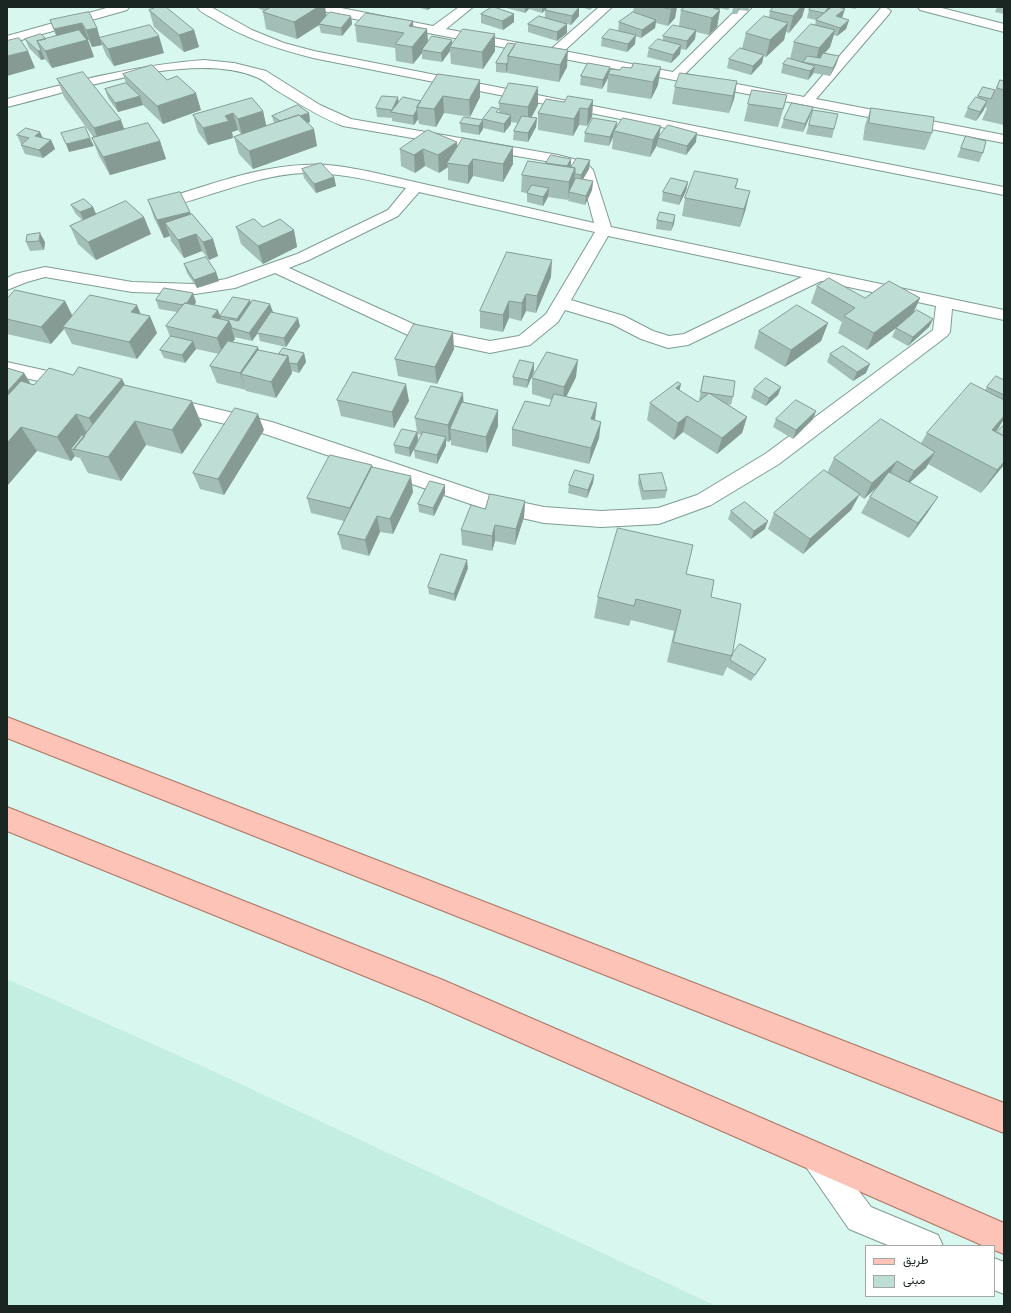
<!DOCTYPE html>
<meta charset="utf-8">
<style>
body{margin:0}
#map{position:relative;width:1011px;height:1313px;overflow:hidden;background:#d8f7ee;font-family:Barlow,Vazirmatn,sans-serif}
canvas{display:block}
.frame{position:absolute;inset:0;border:8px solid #192521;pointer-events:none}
.legend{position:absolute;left:865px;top:1245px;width:130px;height:52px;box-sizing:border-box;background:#fff;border:1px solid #a3a8a6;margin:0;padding:5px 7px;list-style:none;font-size:12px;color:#192521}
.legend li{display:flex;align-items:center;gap:8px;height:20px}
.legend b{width:20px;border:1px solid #a3a8a6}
</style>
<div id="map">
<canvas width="1011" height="1313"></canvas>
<div class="frame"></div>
<ul class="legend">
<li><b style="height:5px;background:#fec3b7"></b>طريق</li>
<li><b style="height:11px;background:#beddd4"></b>مبنى</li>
</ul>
</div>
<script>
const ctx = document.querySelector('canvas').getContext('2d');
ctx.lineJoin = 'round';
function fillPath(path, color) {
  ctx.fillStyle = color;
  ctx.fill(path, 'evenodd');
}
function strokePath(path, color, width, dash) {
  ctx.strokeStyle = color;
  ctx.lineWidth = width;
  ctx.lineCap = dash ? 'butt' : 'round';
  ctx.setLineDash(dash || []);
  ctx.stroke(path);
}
fillPath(new Path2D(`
 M7,979L202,1066L716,1306H7Z`), '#c5eee2');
const minor = new Path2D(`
 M110,7H129L127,10L7,44V36Z
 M197,7H211L252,30L284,43L314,51L1004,187V195L313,58C278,49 243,38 212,18C207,15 200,12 197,7Z
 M319,7H336L433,26L459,7H473L446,29L551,49L599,7H612L564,51L673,72L739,7H752L685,74L804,97L881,8L885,7L891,11L889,14L816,99L1004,135V143L339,16L321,10Z
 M918,7H938L1004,24V32L920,10Z
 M204,60L234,63L266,71L320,105L351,119L558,155L585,162L593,170L611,227L1004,310V320L952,309L950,332L947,336L779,464L711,505L659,524L601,527L544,523L491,511L262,433L160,408L157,403L160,398L166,397L272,422L492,496L544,507L601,511L658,508L697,495L765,454L933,330L936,306L821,281L688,345L668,348L641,339L612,324L565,310L558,322L530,345L490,353L410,336L275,273L235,288L195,294L132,292L45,277L27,282L7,290V278L15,274L45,267L132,282L195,284L226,279L297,254L388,210L406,188C372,181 339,172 304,173C258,175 215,195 171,206L166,204L163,201L166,198C210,185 256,167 303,165C324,163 346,167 367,171L594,223L581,174L575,168L557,163L343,126C319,117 298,103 276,90C270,86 264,80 256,77C191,50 74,91 7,107V99C72,82 136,65 204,60ZM419,192L595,232L546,314L519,336L490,341L420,327L289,268L309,260L398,216ZM608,236L802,277L684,334L669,336L653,331L624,316L571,300Z
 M7,362L70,376L76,378L79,382L76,386L70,388L7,374Z
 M816,1142L826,1147L871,1207L938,1235L943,1246H890L849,1229L806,1167L801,1157L806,1147Z
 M994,1258L1004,1262V1294L994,1290Z`);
const major = new Path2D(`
 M7,717L1004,1103V1133L7,738Z
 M7,807L443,980L1004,1223V1254L994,1250V1246H984L426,1001L7,831Z`);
strokePath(minor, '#7f9c94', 2);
strokePath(major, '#ae7263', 2);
fillPath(minor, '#fff');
fillPath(major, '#fec3b7');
fillPath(new Path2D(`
 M256,7H325L326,16H351L352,24L342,36L321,33L319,25L297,39L266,29L263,12L264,11Z
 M417,7H433L427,10Z
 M503,7H577L579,16L571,25L563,23L567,24V33L557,41L528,32V24L545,17V10L547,8L542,13L529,9L525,13Z
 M581,7H593L590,10Z
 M634,7H677L675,18L668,26L656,23L655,28L641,38L635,36V44L627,52L601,46L602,38L618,31L619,22L633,12Z
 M685,7H730L728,10L719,8V10H720L717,27L709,35L696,32L695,39L686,50L681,49L680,54L671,63L647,57L649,48L663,40V36L679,26L681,10Z
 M733,7H750L748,11L739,10L737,14H732Z
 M774,7H805L802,17L789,33L786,32L784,40L766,57L763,56L762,63L751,75L727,68L729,59L742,48L746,33L769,17L770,11Z
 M811,7H831V8L842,18L849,20L846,29L837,36L834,35L830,47L825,53L839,56L836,65L830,76L813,73V74L808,80L781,73L783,64L790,59L794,42L815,25L816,20L807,18L809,10Z
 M847,7H858L855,9Z
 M997,7H1004V14L995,12Z
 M149,10L194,30L199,47L184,52L154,27Z
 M481,14L514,22L503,30L481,23Z
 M50,20L97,28L100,38L164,53L114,66L106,55L102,45L92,47L89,40H88L94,57L52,68L45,59L41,60L29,48L25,39H46L56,36Z
 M413,21V26L427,29L428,42L452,40V45L495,51L483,69L451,64L450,51L442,62L422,59V53L413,64L396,61L395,48L357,42L355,25Z
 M508,43L567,67L559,82L507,73V71L506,73L496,72V63Z
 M622,67L658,85L651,99L607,92L608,78L602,89L580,85L581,76L620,70Z
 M123,74L201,110L163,124L143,105L118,112L108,98L105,89L126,83Z
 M438,74L480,97L470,117L444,113L436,127L419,124L418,119L414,125L392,121V118L377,117L376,108L398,103L421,101Z
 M57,79L124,129L160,141L166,159L110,175L99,156L92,138H94L64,97Z
 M1000,80L1004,81V125L982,120L987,108L985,107L976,121L964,117L968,108L977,98L983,87L995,90Z
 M737,81L734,99L729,113L672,104L675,87Z
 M786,97H787L778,127L744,121L748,104Z
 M593,100L592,117L587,126L579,125L573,136L538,130V113L564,102Z
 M499,103L538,105L531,117L537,118L536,127L528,142L513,140L514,131L518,123L511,122V124L504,133L483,128V129L479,135L461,132L460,123L483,120V119L499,113Z
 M871,108L932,133L925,150L863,140L865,125Z
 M813,110L834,129L832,138L806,134Z
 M263,111L266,126L274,123L272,116L309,113L310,122L307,123L317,146L253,169L239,154L234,137L241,134L238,130L232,132L233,138L208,145L198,132L193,115Z
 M810,116L803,132L781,128L784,119Z
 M617,122L616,127L661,126L659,137L696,142L686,155L657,147V145L650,157L612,149L613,137L609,146L584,142L585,133Z
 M40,132L43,138L51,140L55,149L43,158L25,154L21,145L22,144H21L17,135Z
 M966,136L983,153L979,162L957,157Z
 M458,147L513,164L503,182L473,176L468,184L448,180V167L439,173L425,166L415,173L401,166L400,149Z
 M571,159V167L590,160L589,169L583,179L593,181L592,190L585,205L568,201L569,198L568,200L548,197L543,206L527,202V193L521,192L522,175L546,163Z
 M302,169L334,177L336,186L316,193L304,178Z
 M738,179L736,188L746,208L740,227L682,216L685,198Z
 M688,182L686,191L679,205L662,201L663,192Z
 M148,200L191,214L213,239L218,256L209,260L202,251L184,258L171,241L170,236L164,238L154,218Z
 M71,205L93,207L96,215L151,234L96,260L78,244L70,226L83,221L75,213Z
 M675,215L674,224L671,231L656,229L657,220Z
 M236,227H263L294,230L297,247L263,264L241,244Z
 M27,235L45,242L44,250L30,251L26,242Z
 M184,264L216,272L219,281L197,288L187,273Z
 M551,277L536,313L526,311L521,321L509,318L503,332L480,328V311Z
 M817,286L865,298H920L913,313L933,319L929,327L908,346L892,337L896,328L867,350L838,333L842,322L811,303Z
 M7,299L65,301L72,316L140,314L157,333L137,359L72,344L64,329L51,344L7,334Z
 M156,300L196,302L195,305L220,316L251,303L273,312L300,326L286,347L260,341L258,333L252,341L234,337L235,339L232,342L258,350L279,354L304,353L306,362L299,373L292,371V373L276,398L246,391V390L217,383L210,366L219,354L196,349L185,363L164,358L160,350L170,337L166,326L177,312L159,309Z
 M828,323L821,341L785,367L754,348L759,331Z
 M454,349L437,384L398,376L395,359Z
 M830,354L866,373L853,381L827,362Z
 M534,363V371L527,388L513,385V377Z
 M7,368L24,373L31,384L34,385L73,375L122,379L125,385L202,425L182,454L146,445L121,481L88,473L80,458L76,457L75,456L71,461L37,451L7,486Z
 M704,376L733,397L731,405L727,404L747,417L742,433L717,454L683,432L674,440L647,420L650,403L680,391L698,402L700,400H699L702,385Z
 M576,377L566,397L595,420L599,438L589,464L512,446V429L549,406L552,400L532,394V378Z
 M1004,380V419L995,431L997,432L1004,425V465L981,493L928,464L926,468L910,482L928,512L909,538L861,513L870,497L878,486L864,499L859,495L851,510L803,554L768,529L774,513L827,473L834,458L921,443L927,433L985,390L987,387Z
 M781,387L778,395L766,406L751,398L754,389Z
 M337,400L409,401L394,428L341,416Z
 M464,402L498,410V426L487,453L451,445V439L449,442L446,441V446L437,464L415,458L414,450L422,435L418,434V440L410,457L395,453L394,445L417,432L415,418Z
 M816,411L813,419L793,439L773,427L776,419Z
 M264,430L224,495L200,489L193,473Z
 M372,465V467L413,492L393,534L380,532L369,556L342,549L338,534L344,521L311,513L307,498Z
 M594,475L593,483L587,498L568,493L569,485Z
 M639,475L667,490L665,498L642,500L638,483Z
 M445,485V493L434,516L419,512L418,504Z
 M525,501L524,517L515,545L495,541L492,551L462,545L461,530L485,509Z
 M731,511L765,529L751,539L728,519Z
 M468,568L455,601L429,594L428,587Z
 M686,574L711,597L732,654L766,659L762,666L751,681L727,667L723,676L667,662L674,631L631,620L629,626L594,618L598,597Z`), '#a3beb6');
fillPath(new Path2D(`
 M318,7H325L327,20L297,39L294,22Z
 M427,7H433L427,10Z
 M525,7H530L529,9L525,13Z
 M542,7H548L542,13Z
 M579,7V16L571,25L572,16Z
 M668,7H677L675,18L668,26L671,9Z
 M714,7H720L719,11L720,10L717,27L709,35L713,8Z
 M739,7H740L737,14Z
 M801,7H805L802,17L789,33L793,16Z
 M829,7H831V9L824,13Z
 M845,9L842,18L834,25L836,16Z
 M514,14V22L503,30L502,21Z
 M351,16L352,24L342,36L341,28Z
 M656,20L655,28L641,38L642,30Z
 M849,20L846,29L837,36L840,28Z
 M413,21L414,38L409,26Z
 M82,23L89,40H88L94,57L52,68L45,51L60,44L54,29Z
 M788,23L784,40L766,57L770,40Z
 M567,24V33L557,41V32Z
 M97,28L102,45L92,47L86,30Z
 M427,29L428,46L422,50V53L413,64L412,47Z
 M194,30L199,47L184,52L179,35Z
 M696,30L695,39L686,50L687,41Z
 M835,30L830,47L815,64L819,48Z
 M495,34V51L483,69L482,52Z
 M636,35L635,44L627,52L628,44Z
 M159,36L164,53L114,66L108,49Z
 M452,40V47H450V51L442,62L441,53Z
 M681,45L680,54L671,63L673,55Z
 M41,50L45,59L41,60L38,51Z
 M568,50L567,67L559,82L560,65Z
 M28,51L35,68L7,76V56Z
 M764,55L762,63L751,75L753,66Z
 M839,56L836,65L830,76L833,68Z
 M508,62L507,71L506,73V64Z
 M815,66L813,74L808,80L810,71Z
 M610,67L609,74H608V78L602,89L603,80Z
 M661,67L658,85L651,99L653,82Z
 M480,80V97L470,117L469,100Z
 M737,81L734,99L729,113L733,96Z
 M538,87V105L528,124V107Z
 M196,93L201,110L163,124L157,106Z
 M140,96L143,105L118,112L115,103Z
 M443,96L444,113L436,127L434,109Z
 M398,97L399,106L392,113V110Z
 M593,100L592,117L587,126L588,109Z
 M987,101L984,110L976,121L980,112Z
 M813,107L810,116L803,132L805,124Z
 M580,108L579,125L573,136L574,119Z
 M417,110L418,119L414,125L413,116Z
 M263,111L267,129L242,136L238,119Z
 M233,113L238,130L232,132L233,138L208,145L203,128L225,116Z
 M309,113L310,122L285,132L283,123Z
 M511,115V124L504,133V124Z
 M537,118L536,127L528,142V133Z
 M121,120L127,137L100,146L94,128Z
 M483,120V129L479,135V126Z
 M617,122L616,131H614L613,137L609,146L610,137Z
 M661,126L657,145L650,157L653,140Z
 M314,129L317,146L253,169L249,151Z
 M40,132L44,141L35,136Z
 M697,133L696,142L686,155L687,146Z
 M90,138L94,146L69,152L66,144Z
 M51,140L55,149L43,158L39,150Z
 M160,141L166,159L110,175L103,157Z
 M457,142L458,160L447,163L448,167L439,173L438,155Z
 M513,147V164L503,182V164Z
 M423,149L425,166L415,173L414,155Z
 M473,159V176L468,184V166Z
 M571,159V168L564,172Z
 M590,160L589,169L580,184L581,175Z
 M575,168L574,185L569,192L568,200L569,182Z
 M334,177L336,186L316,193L314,184Z
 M593,181L592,190L585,205L586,196Z
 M688,182L686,191L679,205L681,196Z
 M549,188L548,197L543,206V197Z
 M750,191L746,208L740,227L744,209Z
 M93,207L97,216L84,221L80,212Z
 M190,212L196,229L165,223L170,236L164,238L157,220Z
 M675,215L674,224L671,231Z
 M144,217L151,234L96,260L88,242Z
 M294,230L297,247L263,264L258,246Z
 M40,233L45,242L44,250L39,241Z
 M196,234L202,251L184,258L178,240Z
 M213,239L218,256L209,260L203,242Z
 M552,260L551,277L536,313L537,296Z
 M216,272L219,281L197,288L194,280Z
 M193,293L196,302L188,314L185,305Z
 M526,294V311L521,321L522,303Z
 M920,298L912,316L867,350L874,333Z
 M250,300L253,309L240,328L237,319Z
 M65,301L74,319L63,327L64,329L51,344L41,327Z
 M509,301V318L503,332V315Z
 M270,304L273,312L252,341L249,333Z
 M137,305L144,322L131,312Z
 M218,310L224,327L212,317Z
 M150,316L157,333L137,359L129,342Z
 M298,318L300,326L286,347L284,338Z
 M933,319L929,327L908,346L913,337Z
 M229,321L235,339L223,355L217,338Z
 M828,323L821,341L785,367L791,350Z
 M453,332L454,349L437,384L435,367Z
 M193,341L196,349L185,363L182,355Z
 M258,347L263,364L241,374L246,390L240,373Z
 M304,353L306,362L299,373L297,364Z
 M288,356L292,373L276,398L271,382Z
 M578,360L576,377L563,403L564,387Z
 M534,363V371L527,388L528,380Z
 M870,364L866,373L853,381L857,372Z
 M24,373L34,390L7,394V392Z
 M122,379L134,403L102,442L89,418Z
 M406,384L409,401L394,428L392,412Z
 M681,384L677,401L676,388Z
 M781,387L778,395L766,406L769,398Z
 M463,393L464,410L450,429L451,439L449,442L448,425Z
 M192,401L202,425L182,454L172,430Z
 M597,403L595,420L591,419Z
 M498,410V426L487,453L486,437Z
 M816,411L813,419L793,439L796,430Z
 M76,414L89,437L74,449H71L75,456L71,461L57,437Z
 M258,414L264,430L224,495L218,479Z
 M687,416L683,432L674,440L678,423Z
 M1004,416V419L998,429L976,454L992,430Z
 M747,417L742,433L717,454L722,438Z
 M135,421L146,445L121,481L108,457Z
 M601,422L599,438L589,464L591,448Z
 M21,427L37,451L7,486V443Z
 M417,432L418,440L410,457L409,448Z
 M446,437V446L437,464V455Z
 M935,452L926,468L905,487L914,471Z
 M897,461L888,477L864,499L872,483Z
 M1004,462V465L1002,467L981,493L997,470Z
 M372,465L375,481L353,523L350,508Z
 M594,475L593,483L587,498L588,490Z
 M411,476L413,492L393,534L390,519Z
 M445,485V493L434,516L433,508Z
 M860,494L851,510L803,554L810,539Z
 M938,497L928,512L909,538L918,523Z
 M525,501L524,517L515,545L516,529Z
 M377,516L380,532L369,556L365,540Z
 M768,521L765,529L751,539L754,531Z
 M495,525V541L492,551V536Z
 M467,560L468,568L455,601L454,594Z`), '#859b94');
const building = new Path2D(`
 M157,7H166L194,30L179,35L149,10Z
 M271,7H318L294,22L263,12Z
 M492,7H494L514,14L502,21L481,14Z
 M548,7H579L572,16L545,10Z
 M662,7H672L671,9Z
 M685,7H714L713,8L720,10L712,18L681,10Z
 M774,7H801L793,16L770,11Z
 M811,7H829L824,13L809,10Z
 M832,7H838L845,9L836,16L849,20L840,28L816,20Z
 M89,12L97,28L86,30L82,23L54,29L50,20Z
 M330,12L351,16L341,28L319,24Z
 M633,12L656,20L642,30L619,22Z
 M366,13L413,21L409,26L427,29L412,47L395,44L404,33L355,25Z
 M539,16L567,24L557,32L528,24Z
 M764,16L788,23L770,40L746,33Z
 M811,24L835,30L819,48L794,42Z
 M150,25L159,36L108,49L99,38Z
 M673,25L696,30L687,41L663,36Z
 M463,29L495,34L482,52L450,47Z
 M610,29L636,35L628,44L602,38Z
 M79,30L87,40L45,51L37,41Z
 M41,34L46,39L37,41L41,50L38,51L25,39Z
 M432,36L452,40L441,53L422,50Z
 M19,38L28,51L7,56V41Z
 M658,39L681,45L673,55L649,48Z
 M517,42L568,50L560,65L508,56Z
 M508,43L515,44L508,56V62L506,64L496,63Z
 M740,48L764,55L753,66L729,59Z
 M823,53L839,56L833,68L803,62L807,56L820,58Z
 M788,58L815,66L810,71L783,64Z
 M588,63L610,67L603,80L581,76Z
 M634,63L661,67L653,82L608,74L611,69L620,70L622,67L631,68Z
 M152,65L167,80L177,76L196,93L157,106L123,74Z
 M83,72L121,120L94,128L57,79Z
 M680,73L737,81L733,96L675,87Z
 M438,74L480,80L469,100L443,96L434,109L417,107Z
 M1000,80L1004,81V90L997,88Z
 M126,83L140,96L115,103L105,89Z
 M509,83L538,87L528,107L499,103Z
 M983,87L995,90L991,99L978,96Z
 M752,90L787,95L783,109L748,104Z
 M382,96L398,97L392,110L376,108Z
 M568,96L593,100L588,109L580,108L574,119L538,113L546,99L564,102Z
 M403,97L421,101L417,107V110L413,116L391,112Z
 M976,97L987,101L980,112L968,108Z
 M252,98L263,111L238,119L233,113L225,116L229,121L203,128L193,115Z
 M792,103L813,107L805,124L784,119Z
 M298,105L309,113L300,116L299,115L280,121L272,116Z
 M492,107L499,109L496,112L511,115L504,124L483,119Z
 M871,108L934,117L932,133L869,123Z
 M813,110L838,114L834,129L809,125Z
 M299,115L314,129L249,151L234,137Z
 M522,116L537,118L528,133L514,131Z
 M464,117L483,120L479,126L460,123Z
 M593,118L617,122L610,137L585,133Z
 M623,118L661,126L653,140L614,131Z
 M148,123L160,141L103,157L92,138Z
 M668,125L697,133L687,146L658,138Z
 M85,127L90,138L66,144L61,133Z
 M26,128L40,132L35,136L51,140L39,150L21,145L29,138L17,135Z
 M428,130L457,142L438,155L423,149L414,155L400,149Z
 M966,136L986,141L983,153L961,148Z
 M463,138L513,147L503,164L473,159L468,166L447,163Z
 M551,155L571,159L567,166L546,163Z
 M577,158L590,160L581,175L575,174V168L571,167Z
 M528,161L575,168L569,182L522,175Z
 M321,163L334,177L314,184L302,169Z
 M695,171L738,179L735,188L750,191L744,209L685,198Z
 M576,178L593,181L586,196L569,192Z
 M671,178L688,182L681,196L663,192Z
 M532,185L549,188L543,197L527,193Z
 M180,192L190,212L157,220L148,200Z
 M84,199L93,207L80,212L71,205Z
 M126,201L144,217L88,242L70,226Z
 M660,212L675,215L673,223L657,220Z
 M192,214L213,239L203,242L196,234L178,240L165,223Z
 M254,219L263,227L280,219L294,230L258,246L236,227Z
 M40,233L39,241L26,242L27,235Z
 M507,252L552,260L537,296L526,294L522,303L509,301L503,315L480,311Z
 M206,257L216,272L194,280L184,264Z
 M829,278L865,298L889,281L920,298L874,333L844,316L855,308L817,286Z
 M164,288L193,293L187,303H185L183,305L156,300Z
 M15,290L65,301L41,327L7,319V299Z
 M90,295L137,305L131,312L150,316L129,342L63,327Z
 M233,297L250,300L237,319L220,316Z
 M253,300L270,304L249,333L232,328L229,321H228L230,319L238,321Z
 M185,303L218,310L212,317L229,321L217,338L166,326Z
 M797,305L828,323L791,350L759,331Z
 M917,310L933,319L913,337L896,328Z
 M271,312L298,318L284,338L257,333Z
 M414,324L453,332L435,367L395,359Z
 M171,336L193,341L182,355L160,350Z
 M228,341L258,347L240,373L210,366Z
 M843,346L870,364L857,372L830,354Z
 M283,348L304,353L297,364L289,363L288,356L279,354Z
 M258,350L288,356L271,382L241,374Z
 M547,352L578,360L564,387L532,378Z
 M520,360L534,363L528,380L513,377Z
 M79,367L122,379L89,418L76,414L57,437L21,427L7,443V396L21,381L34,385L49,368L73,375Z
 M7,368L24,373L7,392Z
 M353,372L406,384L392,412L337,400Z
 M704,376L735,381L733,397L701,392Z
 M996,376L1004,380V395L987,387Z
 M766,378L781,387L769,398L754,389Z
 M678,382L681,384L676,388L698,402L709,393L747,417L722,438L687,416L678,423L650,403Z
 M971,383L1004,400V416L992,430L1004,436V462L997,470L927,433Z
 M124,385L192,401L172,430L135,421L108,457L74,449Z
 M431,386L463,393L448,425L415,418Z
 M554,394L597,403L591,419L601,422L591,448L512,429L525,401L549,406Z
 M796,400L816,411L796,430L776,419Z
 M462,402L498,410L486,437L450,429Z
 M235,408L258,414L218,479L193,473Z
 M881,419L935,452L914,471L897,461L872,483L834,458Z
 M1004,425V436L997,432Z
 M402,429L417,432L409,448L394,445Z
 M423,432L446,437L437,455L414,450Z
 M82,435L85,436L74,449L75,450L71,449Z
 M330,455L372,465L350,508L307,498Z
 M372,467L411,476L390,519L377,516L365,540L338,534Z
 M575,470L594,475L588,490L569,485Z
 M824,470L860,494L810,539L774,513Z
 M889,472L938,497L918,523L870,497Z
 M662,473L667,490L643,491L639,475Z
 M430,481L445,485L433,508L418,504Z
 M490,494L525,501L516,529L495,525L492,536L461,530L471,505L485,509Z
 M745,502L768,521L754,531L731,511Z
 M618,528L693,545L686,574L714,580L711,597L741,604L732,656L673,642L681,610L636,599L634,606L598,597Z
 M441,554L467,560L454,594L428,587Z
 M740,644L766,659L755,675L730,660L732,654Z`);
fillPath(building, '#beddd4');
strokePath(building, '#859b94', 1);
</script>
